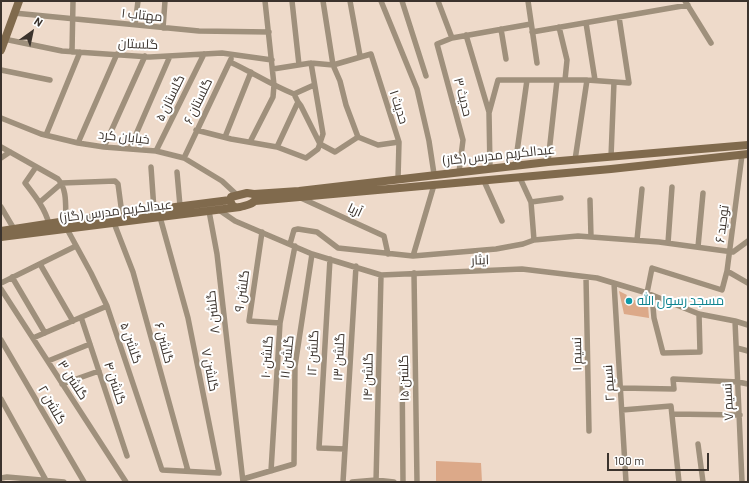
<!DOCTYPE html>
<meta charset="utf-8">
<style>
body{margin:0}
#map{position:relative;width:749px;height:483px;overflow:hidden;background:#eedaca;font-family:Barlow,sans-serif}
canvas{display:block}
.frame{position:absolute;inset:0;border:2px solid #3b332d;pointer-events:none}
.north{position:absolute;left:12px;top:12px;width:40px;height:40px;-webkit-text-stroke:3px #fff;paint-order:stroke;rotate:33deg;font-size:11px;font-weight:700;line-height:16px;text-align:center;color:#3b332d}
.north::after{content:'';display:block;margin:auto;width:14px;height:18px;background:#3b332d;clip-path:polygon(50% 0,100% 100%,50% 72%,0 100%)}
.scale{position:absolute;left:607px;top:453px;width:102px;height:18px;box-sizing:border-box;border:2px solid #3b332d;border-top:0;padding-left:5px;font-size:12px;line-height:14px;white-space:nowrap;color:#3b332d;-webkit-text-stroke:3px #fff;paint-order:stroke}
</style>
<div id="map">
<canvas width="749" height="483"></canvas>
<div class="frame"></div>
<div class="north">N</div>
<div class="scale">100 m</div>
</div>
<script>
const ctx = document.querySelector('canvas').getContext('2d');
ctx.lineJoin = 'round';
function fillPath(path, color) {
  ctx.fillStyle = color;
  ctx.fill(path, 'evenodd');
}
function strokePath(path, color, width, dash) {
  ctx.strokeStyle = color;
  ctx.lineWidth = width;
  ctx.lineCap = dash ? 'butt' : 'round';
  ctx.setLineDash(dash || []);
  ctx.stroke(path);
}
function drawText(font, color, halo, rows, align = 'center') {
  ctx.font = font + ' Barlow,Cairo,sans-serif';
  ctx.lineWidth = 4;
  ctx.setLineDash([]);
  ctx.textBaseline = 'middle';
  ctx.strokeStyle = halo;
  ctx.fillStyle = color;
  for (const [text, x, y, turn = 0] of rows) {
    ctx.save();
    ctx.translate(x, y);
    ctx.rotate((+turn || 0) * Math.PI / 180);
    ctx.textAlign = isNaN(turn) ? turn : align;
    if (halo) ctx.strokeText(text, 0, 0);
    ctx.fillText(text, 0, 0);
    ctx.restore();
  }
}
fillPath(new Path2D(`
 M619,291L627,295L626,297L648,305L649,318L624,314Z
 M436,461L481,463L482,482H436Z`), '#dca989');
strokePath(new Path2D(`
 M292,1L299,65
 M323,1L333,65L340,81L346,105L358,137
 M350,1L360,56
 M381,1L417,89L429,141L434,174
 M402,1L426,76
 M438,1L452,38
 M528,1L537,63
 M685,1L711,43
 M14,13L199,31L269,32
 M586,23L595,80
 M135,25L138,1
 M559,27L567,60L565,80
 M163,28L165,1
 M501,29L506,59
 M532,32L688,5
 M466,35L489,112
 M4,39L62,51L150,57L222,53L272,60
 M72,52L73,1
 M230,62C252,72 271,85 294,94L298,102L301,106L320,144
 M273,69L311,63L333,65L371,54L399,142L398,179
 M1,70L50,80
 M294,94L314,85
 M1,118L41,134L78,143L104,147L156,151L184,158L222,181L237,195
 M196,130L231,139L277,147L306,158L318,149L323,134L311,63
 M46,135L80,52
 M225,137L251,72
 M358,137L378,145L399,142
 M250,142L273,97L274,85L265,1
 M78,143L117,54
 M320,144L335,152L358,137
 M1,147L58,179C68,190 65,208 66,221
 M104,147L145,56
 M277,147L298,102
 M130,148L170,56
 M156,151L204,54
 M742,155L727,271L748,283
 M611,157L614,82
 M1,158L10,152
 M184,158L231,59
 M575,160L587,80
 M548,162L557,80
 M515,166L527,80
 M36,167L25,183C35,196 45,208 49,224
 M151,167L154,210
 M490,168L489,113L498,80H587L629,83L619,17
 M177,172L180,206
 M459,172L463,140L437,44L452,38L531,24
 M520,178L531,202L534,240
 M484,181L502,221
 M301,198L384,236L388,254
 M590,200L591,237
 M40,202L62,183L115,181L118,184L122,214
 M531,202L561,198
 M1,207L14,229
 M219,210L235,221L312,254L381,275L522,269L597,278L647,293L699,314L735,321L748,325
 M209,211L217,254L243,482
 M114,223L133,272L188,471
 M67,229L91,273L107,306L162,470L219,473L188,318L160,217
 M262,232L249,321L280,323
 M637,240L642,189
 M668,243L672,187
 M290,244L294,230L298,229L317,232L338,248L413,256L496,249L523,244L534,240L578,236L659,242L733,252L748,241
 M698,247L703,193
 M413,256L434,185
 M330,259L319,448L345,449
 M40,264L73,321
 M414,273L417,482
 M12,277L45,333
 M586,277L589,431
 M1,283L76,246
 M614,283L626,482
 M1,289L126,482
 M647,293L652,268L722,290L727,271
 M652,296L654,318L663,353L700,352L699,314
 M81,317L127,456
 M735,321L742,482
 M33,338L107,306
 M1,340L84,482
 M737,348L748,351
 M48,361L90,344
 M402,361L403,482
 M62,384L99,371
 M621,388L674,389L673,379L738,382L748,384
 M1,399L47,482
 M622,410L671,406L679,482
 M672,414L740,415
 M698,444L703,482
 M271,471L280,323L295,246
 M1,478L7,477L64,482
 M243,479L294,464L295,366L312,254
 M343,482L356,266
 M352,482L376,480L394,482
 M376,482L381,275`), '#9f907c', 5.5);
strokePath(new Path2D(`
 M1,50L19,1
 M254,194L299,191L548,162L748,145
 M255,201L611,169L748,154
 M1,231L66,221L230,200
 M1,237L240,207C246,205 254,205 256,198L254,194L247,193L231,197L230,200L232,205L235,207`), '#806a4d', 8);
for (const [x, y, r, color] of [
 [629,301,4,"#0f9aa8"]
]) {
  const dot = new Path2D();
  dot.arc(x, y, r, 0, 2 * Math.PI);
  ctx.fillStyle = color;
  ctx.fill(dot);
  strokePath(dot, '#fff', 1.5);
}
drawText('13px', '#3b332d', '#fff', [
 ["مهتاب ۱",142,15,6],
 ["گلستان",138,44,2],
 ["حدیث ۳",463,97,75],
 ["گلستان ۵",170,98,-64],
 ["گلستان ۶",198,101,-64],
 ["حدیث ۱",399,107,72],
 ["خیابان کرد",124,137,6],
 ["عبدالکریم مدرس (گاز)",499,155,-6],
 ["آریا",355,210,25],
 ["عبدالکریم مدرس (گاز)",116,211,-7],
 ["توحید ۶",722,224,-83],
 ["ایثار",480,260,-2],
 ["گلشن ۹",242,291,-82],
 ["گلشن ۸",213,312,-96],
 ["گلشن ۵",131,343,71],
 ["گلشن ۶",164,343,75],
 ["گلشن ۱۲",313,353,-87],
 ["نسیم ۱",577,354,-91],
 ["گلشن ۱۰",267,357,-86],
 ["گلشن ۱۱",287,357,-84],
 ["گلشن ۱۳",339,357,-87],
 ["گلشن ۷",210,370,79],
 ["گلشن ۱۴",368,377,-89],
 ["گلشن ۱۵",404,378,-91],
 ["گلشن ۳",73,380,57],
 ["گلشن ۴",115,383,72],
 ["نسیم ۲",609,383,-94],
 ["نسیم ۷",728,402,-93],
 ["گلشن ۲",52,405,60]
]);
drawText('13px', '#0d838f', '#fff', [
 ["مسجد رسول الله",637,301]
], 'left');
</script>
